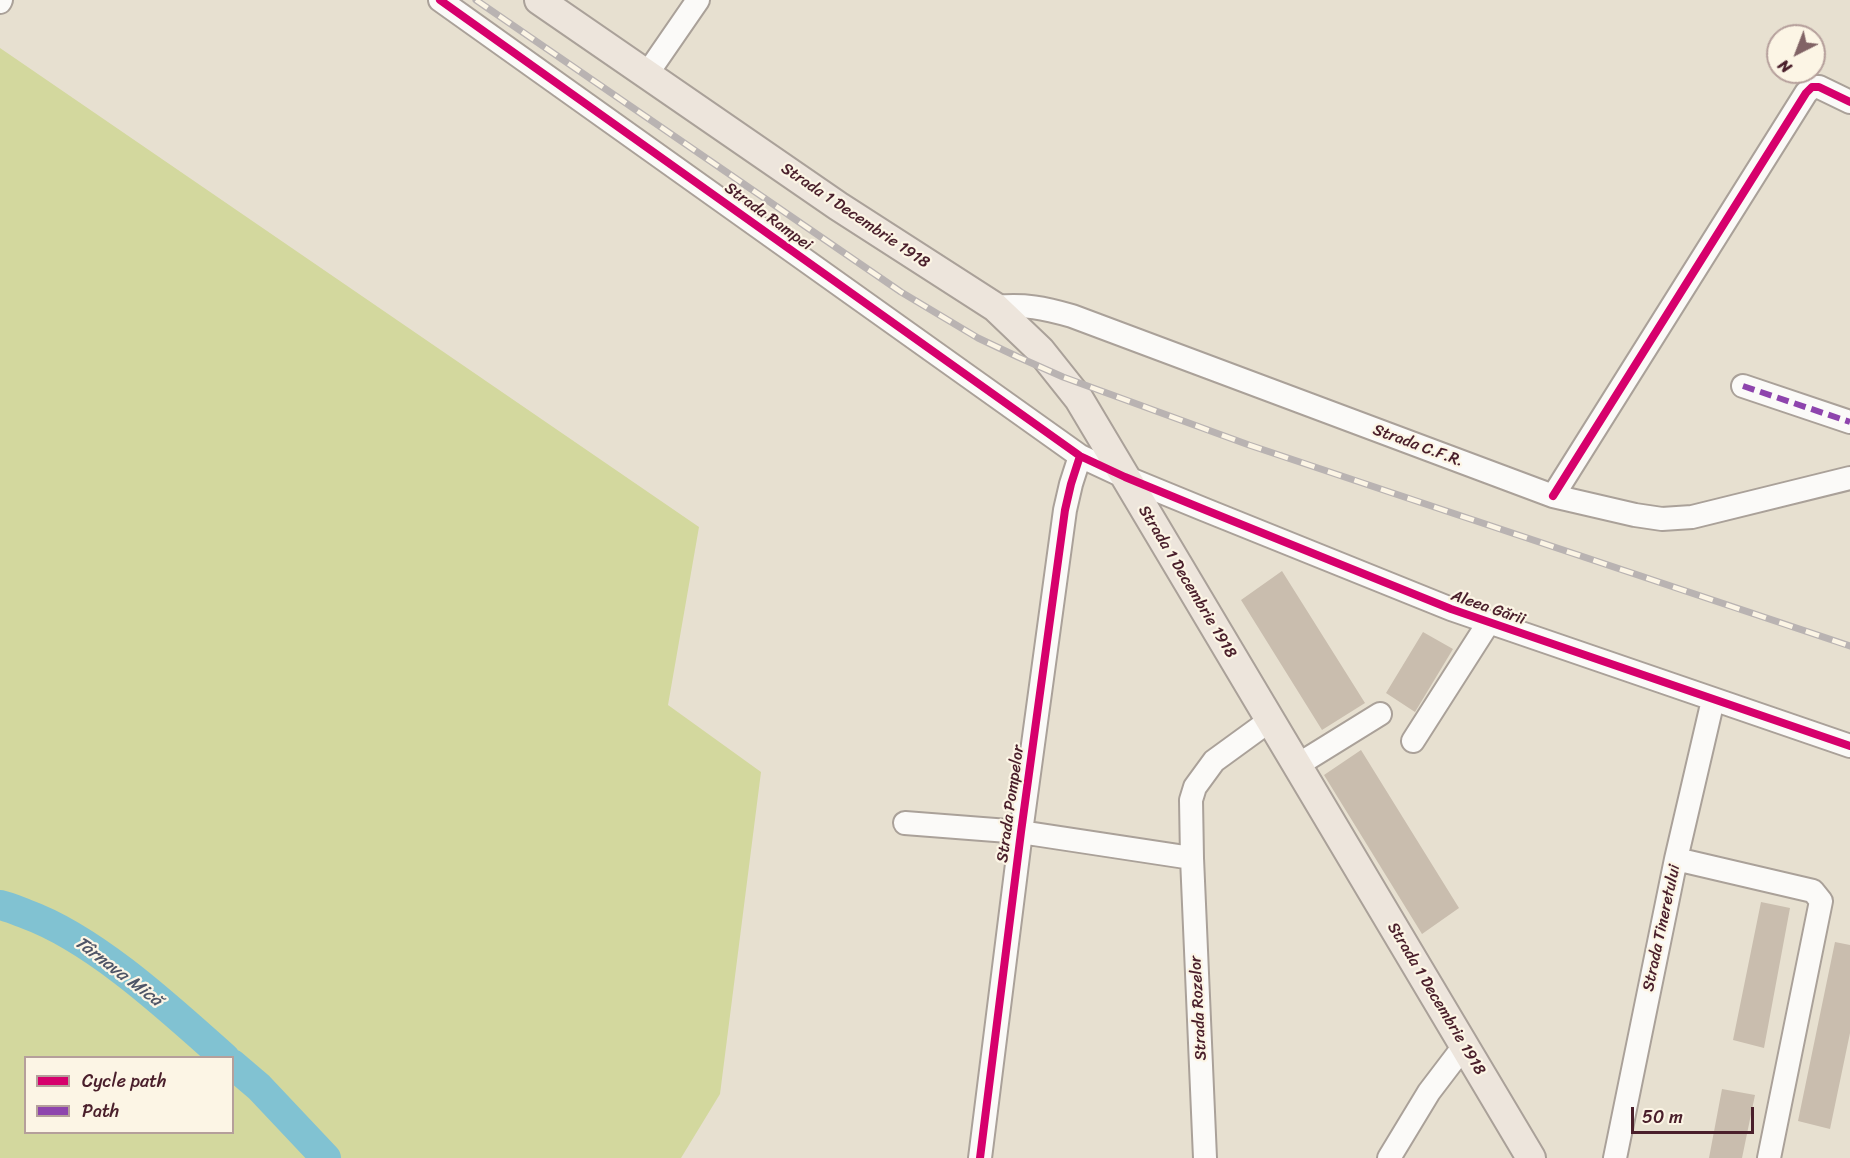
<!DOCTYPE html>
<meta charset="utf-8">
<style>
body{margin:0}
#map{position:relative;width:1850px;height:1158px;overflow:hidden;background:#e7e0d0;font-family:Sriracha,sans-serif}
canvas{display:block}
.legend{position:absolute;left:24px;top:1056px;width:210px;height:78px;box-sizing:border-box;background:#fcf5e5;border:2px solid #b59f9b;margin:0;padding:8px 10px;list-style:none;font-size:18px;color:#4a1f2b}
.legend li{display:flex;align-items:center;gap:12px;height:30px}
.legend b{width:30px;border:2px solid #b59f9b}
.north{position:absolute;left:1766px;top:24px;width:60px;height:60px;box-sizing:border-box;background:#fcf5e5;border:2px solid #b59f9b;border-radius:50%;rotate:222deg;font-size:16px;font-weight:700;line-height:24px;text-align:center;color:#4a1f2b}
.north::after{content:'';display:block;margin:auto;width:21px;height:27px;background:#816365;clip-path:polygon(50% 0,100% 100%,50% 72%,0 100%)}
.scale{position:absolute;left:1631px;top:1107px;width:123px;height:27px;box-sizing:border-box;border:3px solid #4a1f2b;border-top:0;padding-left:8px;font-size:18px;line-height:21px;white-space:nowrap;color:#4a1f2b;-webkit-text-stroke:4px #fcf5e5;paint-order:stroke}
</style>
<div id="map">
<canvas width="1850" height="1158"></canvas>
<ul class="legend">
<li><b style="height:8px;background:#d6006c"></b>Cycle path</li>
<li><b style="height:8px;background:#8e44ad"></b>Path</li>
</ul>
<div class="north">N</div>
<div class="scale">50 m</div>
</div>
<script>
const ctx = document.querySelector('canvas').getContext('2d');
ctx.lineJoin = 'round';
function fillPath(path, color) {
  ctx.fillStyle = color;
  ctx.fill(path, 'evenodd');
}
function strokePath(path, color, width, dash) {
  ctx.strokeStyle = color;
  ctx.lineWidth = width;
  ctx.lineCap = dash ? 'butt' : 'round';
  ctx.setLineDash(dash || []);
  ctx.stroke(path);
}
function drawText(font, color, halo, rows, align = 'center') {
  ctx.font = font + ' Sriracha,sans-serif';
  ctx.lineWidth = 4.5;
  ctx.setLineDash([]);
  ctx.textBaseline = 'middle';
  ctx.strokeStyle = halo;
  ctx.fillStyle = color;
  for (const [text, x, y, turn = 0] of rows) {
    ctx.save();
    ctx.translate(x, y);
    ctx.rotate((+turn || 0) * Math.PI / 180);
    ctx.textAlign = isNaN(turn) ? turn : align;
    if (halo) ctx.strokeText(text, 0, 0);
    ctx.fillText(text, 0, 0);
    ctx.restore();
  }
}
fillPath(new Path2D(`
 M0,48L699,527L668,705L761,772L720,1094L681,1158H0ZM26,1058H232V1132H26Z`), '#d3d89e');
strokePath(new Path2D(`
 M0,905C9,907 18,911 26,914C95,939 170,1009 225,1058
 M232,1064L259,1087L326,1158`), '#81c2d2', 30);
fillPath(new Path2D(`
 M1282,571L1365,703L1322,730L1241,600Z
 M1423,632L1453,649L1415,712L1386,693Z
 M1361,750L1459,908L1422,934L1324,775Z
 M1761,902L1790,908L1764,1048L1733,1040Z
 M1835,942L1850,945V1033L1830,1129L1798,1121Z
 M1722,1089L1755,1095L1742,1158H1709Z`), '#c9bdae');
const minor = new Path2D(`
 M440,0L1080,456L1125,477L1203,509L1451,609L1850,746
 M0,2L1,0
 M647,74L698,0
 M995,307C1025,304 1044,308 1072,316L1553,496L1635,515L1662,519L1692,517L1850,478
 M1743,386L1850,422
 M1553,496L1806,93L1812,87H1819L1850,102
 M1413,741L1489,622
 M1296,766L1380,714
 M905,823L1021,832L1192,858
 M1676,859L1813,891L1821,901L1769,1158
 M980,1158L1021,832L1065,510L1071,484L1080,456
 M1205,1158L1192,858L1191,800L1195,787L1214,761L1269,721
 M1389,1158L1429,1092L1464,1046
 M1615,1158L1676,859L1713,700`);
const major = new Path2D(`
 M539,0L838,206L995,307L1040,350L1079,399L1531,1158`);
strokePath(minor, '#aaa199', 26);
strokePath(major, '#aaa199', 32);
strokePath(minor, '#fbfaf8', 22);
strokePath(major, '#ede5dc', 28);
const rail = new Path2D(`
 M476,0L901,292L978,338L1018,357L1063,377L1249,445L1850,646`);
strokePath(rail, '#b9b3b2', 7);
strokePath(rail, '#fcf5e5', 4.5, [14]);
strokePath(new Path2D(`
 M1743,386L1850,422`), '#8e44ad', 6, [12, 6]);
strokePath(new Path2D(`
 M440,0L1080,456L1125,477L1203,509L1451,609L1850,746
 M1553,496L1806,93L1812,87H1819L1850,102
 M980,1158L1021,832L1065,510L1071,484L1080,456`), '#d6006c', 8);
drawText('16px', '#4a1f2b', '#fcf5e5', [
 ["Strada 1 Decembrie 1918",855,216,34],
 ["Strada Rampei",768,217,36],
 ["Strada C.F.R.",1418,446,20],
 ["Strada 1 Decembrie 1918",1187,582,59],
 ["Aleea Gării",1488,608,19],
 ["Strada Pompelor",1011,804,-82],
 ["Strada Tineretului",1662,928,-78],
 ["Strada 1 Decembrie 1918",1436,999,59],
 ["Strada Rozelor",1199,1008,-93]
]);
drawText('italic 18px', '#4e5466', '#fcf5e5', [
 ["Târnava Mică",118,972,37]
]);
</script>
